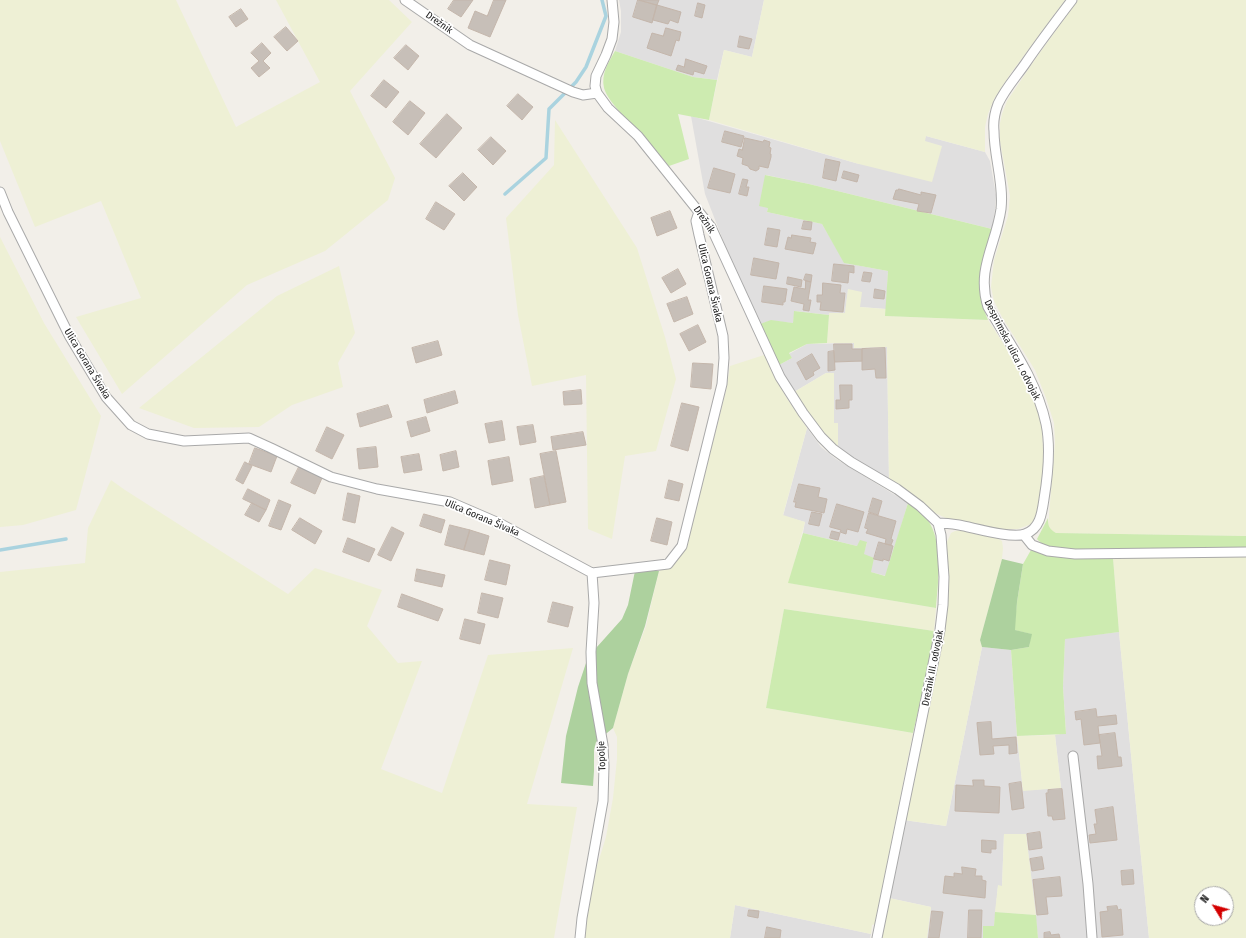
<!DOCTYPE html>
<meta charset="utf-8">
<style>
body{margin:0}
#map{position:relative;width:1246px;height:938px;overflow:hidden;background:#f2efe9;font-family:"Fira Sans Condensed",sans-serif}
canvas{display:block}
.north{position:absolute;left:1194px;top:886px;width:40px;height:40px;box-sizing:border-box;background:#fff;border:1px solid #a7a7a7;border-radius:50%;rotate:307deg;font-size:11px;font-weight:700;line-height:16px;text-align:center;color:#222}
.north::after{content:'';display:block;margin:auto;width:14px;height:18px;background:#d40000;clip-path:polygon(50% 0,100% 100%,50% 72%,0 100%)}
</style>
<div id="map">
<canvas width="1246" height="938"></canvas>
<div class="north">N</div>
</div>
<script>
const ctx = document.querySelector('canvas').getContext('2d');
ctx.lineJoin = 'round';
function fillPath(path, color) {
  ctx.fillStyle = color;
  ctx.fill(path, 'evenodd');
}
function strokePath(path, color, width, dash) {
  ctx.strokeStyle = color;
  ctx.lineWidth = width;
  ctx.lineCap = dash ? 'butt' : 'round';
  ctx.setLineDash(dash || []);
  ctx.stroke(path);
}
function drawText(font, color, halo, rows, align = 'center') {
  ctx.font = font + ' "Fira Sans Condensed",sans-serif';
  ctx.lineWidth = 3.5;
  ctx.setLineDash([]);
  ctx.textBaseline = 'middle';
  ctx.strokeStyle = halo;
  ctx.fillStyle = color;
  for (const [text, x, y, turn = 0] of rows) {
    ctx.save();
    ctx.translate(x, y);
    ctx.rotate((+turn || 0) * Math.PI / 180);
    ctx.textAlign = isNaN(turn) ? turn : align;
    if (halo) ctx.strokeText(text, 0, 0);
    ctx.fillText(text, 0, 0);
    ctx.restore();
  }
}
fillPath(new Path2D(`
 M619,0H764L752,57L724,50L717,80L693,77L615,51L621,32V11Z
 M691,116L859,164L924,141L926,136L985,152L990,161L996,195L995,209L992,229L809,184L766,175L768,208L767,212L822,224L845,263L888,271L886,309L860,307L848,289L845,313H829V315L795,311L793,323L771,321L760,324L730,258L705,194Z
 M854,343V348L887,346L889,480L838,449V423H834L826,373L794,392L779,365L792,358L789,354L807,344Z
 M807,428L821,447L836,459L908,503L886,576L871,572L863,555L867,543L857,546L803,533L805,522L783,516Z
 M1119,632L1149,938H1038L1026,835L1004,834L1002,886H998L994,926H983V938H927L931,907L889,898L904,820L946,826L982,647L1011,650L1017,736L1023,790L1061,788L1055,735L1066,733L1063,687L1065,638Z
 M735,905L871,934L870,938H730Z`), '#e0dfdf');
fillPath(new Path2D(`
 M0,0H176L236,127L320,82L276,0H389L412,22L350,91L395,178L388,200L325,251L247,285L122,394L76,317L141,298L101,201L35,227L0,141Z
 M764,0H1065L1011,73L994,99L988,114L985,127V152L926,136L925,141L942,146L932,182L859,164L709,120L724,50L752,57Z
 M1078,0H1246V536L1056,533L1051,531L1048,527L1055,443L1054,423L1046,398L1035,370L1002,317L994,301L991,287L994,260L1008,216L1010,196L1000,141V123L1002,114L1007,101L1036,58Z
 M555,120L637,248L665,337L676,379L656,451L625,456L612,539L588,529L586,375L532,386L518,315L506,218L554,165Z
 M0,237L44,323L101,416L76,510L23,525L0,527Z
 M339,266L355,333L338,363L343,387L292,405L259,427L194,428L139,408L277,296Z
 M848,289L862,292L860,307L886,309V316L988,320L1014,360L1031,391L1042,424L1044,476L1037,516L1031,524L1018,529H1001L950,520L935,513L889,480L887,347L854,348V343H827L829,313H845Z
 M764,355L786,397L807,428L783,515L805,522L789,583L936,608L934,631L784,609L766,708L913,733L875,924L872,925L871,934L735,905L730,938H583L585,918L597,866L606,837L613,798L617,759V737L613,728L628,674L646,626L659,571L671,565L692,515L715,434L726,391L730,366Z
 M826,373H834V423H838V449L813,421L794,392Z
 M111,480L125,490L288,594L315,568L382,590L367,626L398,663L422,661L381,769L442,793L488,655L573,648L527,804L577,807L554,938H0V572L85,563L88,528Z
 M963,530L997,538L1002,541L1003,548L1002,559L980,640L982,647L946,826L904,820L947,591L948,563L946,544L951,533L955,531Z
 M1246,556V938H1149L1119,632L1113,558ZM1202,894H1226V918H1202Z
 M1055,735L1061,788L1023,791L1017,736Z
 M1004,834H1026L1036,915L995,912L998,885L1002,886Z
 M889,898L931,907L927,938H881Z`), '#eef0d5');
fillPath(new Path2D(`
 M615,51L693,77L717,80L709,120L678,114L689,159L669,166C663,159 657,152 651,145C640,131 608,104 604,88C601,74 608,63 615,51Z
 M765,175L809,184L992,229C983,262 974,286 988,320L885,316L888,271L844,263L822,224L767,212L768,208L759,206Z
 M794,311L829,315L827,343L807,344L789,353L792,358L779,365L760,324L771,320L793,323Z
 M908,503C915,508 921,512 927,519C944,542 938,582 936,608L788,583L803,533L857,546L860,540L867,542L864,554L874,558L871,572L885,576Z
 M1048,518C1048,526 1049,529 1056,533L1246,536V548L1074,549C1062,548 1045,549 1037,539Z
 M1031,550L1051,555L1113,558L1119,632L1065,639L1063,687L1066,734L1017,736L1011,650L1029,647L1031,634L1014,630L1017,602L1023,564Z
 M784,609L934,631L929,664L913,733L766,708Z
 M995,912L1036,915L1038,938H983V926H994Z`), '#cdebb0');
fillPath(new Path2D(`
 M1002,559L1023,564L1017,602L1015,630L1032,634L1029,647L1011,650L982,647L980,640Z
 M635,571H659L645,626L628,674L613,728L596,742L594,750V771L593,786L561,783L566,736L578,687L588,657L622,619L628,605Z`), '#add19e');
strokePath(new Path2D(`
 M505,194L546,158L549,109L576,82L586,67L606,16L602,0
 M0,550L66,539`), '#aad3df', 3.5);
const building = new Path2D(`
 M454,0H473L461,17L448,9Z
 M494,0H506L490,37L468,28L475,11L487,16Z
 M638,0L657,5L652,23L633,17Z
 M640,0H659L657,5Z
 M698,3L705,5L702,18L695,16Z
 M657,5L681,12L678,23L670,20L668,24L653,20Z
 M241,9L248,19L236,27L229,17Z
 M286,27L298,41L287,51L274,37Z
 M666,28L681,32L679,41L676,40L671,56L647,48L652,33L663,36Z
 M740,36L752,39L749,49L738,47Z
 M262,43L271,53L263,61L270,68L259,77L251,68L259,61L251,53Z
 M406,45L419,56L408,70L394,58Z
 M686,59L707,66L704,74L694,71L693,75L676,70L678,65L684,67Z
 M384,80L399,92L386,108L371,96Z
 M518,94L533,107L522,120L507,106Z
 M410,101L425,113L408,135L393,122Z
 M447,114L462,128L436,158L420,144Z
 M725,131L744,136L741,147L722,142Z
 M491,137L506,151L493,165L478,150Z
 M745,138L763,142L764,140L770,142L769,147L771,148L770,154H771V157L768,168L759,166V169L756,171L750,169L748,166L742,164L743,158L737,156L739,149L742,150Z
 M826,159L840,162L836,181L823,178Z
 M714,168L735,174L730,193L708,188Z
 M844,171L859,175L857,182L842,178Z
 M463,173L477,187L464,201L449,186Z
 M743,179L748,180L746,187H749L747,196L739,194Z
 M899,189L921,195V192L936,195L931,213L917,211L919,204L893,199L896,190H898Z
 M436,202L455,214L444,230L426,219Z
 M670,211L677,228L657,236L651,218Z
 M804,221L812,222L811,230L802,229Z
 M768,228L780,230L777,247L765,245Z
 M792,235L811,238L810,242L816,243L813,254L785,249L788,237L791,238Z
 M754,258L779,263L776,279L751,275Z
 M834,264L854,266V273L849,272L848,283L832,281Z
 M678,269L686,284L671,293L662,278Z
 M864,272L872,273L870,282L862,281Z
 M806,274L812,275L811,282L804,280Z
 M788,277L802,280L801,287L787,284Z
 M806,281L811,282L808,300H811L809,311L803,310L804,304L791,301L794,287L805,289Z
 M823,283L841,285L840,293H845L843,312L820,310L821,302H817V295H822Z
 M764,286L787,289L785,302H783V305L762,302Z
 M875,289L885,291L884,299L874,298Z
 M687,297L693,314L674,322L667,304Z
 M698,325L706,342L689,351L680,334Z
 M438,341L442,355L416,363L412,348Z
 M834,344H852V349H862V361L835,362Z
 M885,348L886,378H876L875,369L862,370V349Z
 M834,351L835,370L828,371V352Z
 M812,354L820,368L813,372L814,375L806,380L797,363Z
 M693,363L713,364L711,389L691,387Z
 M840,385H852V400H849V408L836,409V400H840Z
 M581,390L582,404L564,405L563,392Z
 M455,391L458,403L427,413L424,400Z
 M682,403L699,407L688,451L671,446Z
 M388,405L392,417L360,427L357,414Z
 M426,417L430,431L411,437L407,422Z
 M502,421L505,440L489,443L485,424Z
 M533,425L536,442L520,445L517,427Z
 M327,427L344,435L332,459L316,451Z
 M583,432L586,445L553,450L551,437Z
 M376,447L378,467L359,469L357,449Z
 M255,448L277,456L271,472L249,464Z
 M456,451L459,467L443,471L440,455Z
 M556,451L566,502L550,505L540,454Z
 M419,454L422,470L404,473L401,457Z
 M509,457L513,481L492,485L488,461Z
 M245,462L252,466L243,484L236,480Z
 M299,467L322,478L315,494L291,483Z
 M544,476L550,505L535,508L530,479Z
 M669,480L683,484L679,501L665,498Z
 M799,484L820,488L818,497L827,499L824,513L795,507L796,502H794Z
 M248,489L270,500L266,510L243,499Z
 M348,493L360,496L355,523L343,520Z
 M873,498L882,501L878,515L869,512Z
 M279,500L291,505L281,530L269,526Z
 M252,503L266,510L259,522L245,515Z
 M837,504L864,512L858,532L847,529L846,534L840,532L841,530L830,527Z
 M812,512L822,514L819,526L809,524Z
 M869,513L896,521L891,539L893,540L891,545L885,544L886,539L866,533L868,529L865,528Z
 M424,514L445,520L441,533L420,526Z
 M300,518L322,531L315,544L292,530Z
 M657,518L672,522L667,545L651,541Z
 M450,525L470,530L464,550L445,545Z
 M392,527L404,533L391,561L378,555Z
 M470,530L489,536L484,555L464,550Z
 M832,531L840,533L838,540L830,538Z
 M348,538L375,549L369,562L343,552Z
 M879,542L893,546L889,561L883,559V561L874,559Z
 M490,560L510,565L506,585L485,580Z
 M417,569L445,575L442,587L415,581Z
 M482,593L503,598L498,618L478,613Z
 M402,594L443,609L438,621L398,607Z
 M553,602L573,607L568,627L548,622Z
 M465,619L485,624L480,644L460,639Z
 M1096,709L1097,717L1116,715L1117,724L1098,726L1100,743L1084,745L1081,719L1076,720L1075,712Z
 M991,722L992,739L1016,737L1017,753L1009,754V745L993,746L994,754L980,755L977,723Z
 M1115,733L1118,757H1121L1122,766L1098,769L1097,756H1102L1099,735Z
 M973,780H984V786L1000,787L999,813L955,811L956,785L973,786Z
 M1021,782L1024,808L1012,810L1009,784Z
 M1062,789L1065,819L1053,820L1052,816H1048L1046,793H1048V790Z
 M1113,807L1117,840L1090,843L1089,835L1096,834L1094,824H1097L1095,810Z
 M1040,832L1042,848L1029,850L1027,834Z
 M982,840L996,841V849H991V853L982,852Z
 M1042,857L1044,869L1032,871L1030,859Z
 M962,867L976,869L975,876H982V880L986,881L985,898L943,893L945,876L954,877V873L962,874Z
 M1133,870L1134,884L1122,885L1121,871Z
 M1060,877L1062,896L1046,897L1048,914L1037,915L1033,880Z
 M1117,906L1118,910L1121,909L1123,935L1102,937L1100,912L1108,911L1107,907Z
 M749,910L759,911L758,918L748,916Z
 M969,910H982L981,938H968Z
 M932,911L943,912L939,938H929Z
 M767,927L781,930L780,938H765Z
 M1050,932L1051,935L1059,934L1060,938H1044V933Z`);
fillPath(building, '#c7bfb8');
strokePath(building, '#c4b6ab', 1);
const minor = new Path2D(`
 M405,0L470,45L573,92L583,95L597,93
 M612,0L614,22L612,39L606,55L596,76L595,86L597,93L608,108L638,136L711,227L780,377L803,413L821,437L833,449L851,462L897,489L920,506L938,523L941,535L944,577L943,605L940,630L877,938
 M0,192L8,212L70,337L106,397L131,425L148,434L184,441L249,438L271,448L331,477L377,489L450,502L501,524L592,573L668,564L682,546L722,384L724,358L723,336L699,235L696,221L699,212
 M938,523C945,523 953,524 959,525C975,528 1011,539 1025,534C1040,529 1042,513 1044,499C1048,475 1051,448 1046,424C1037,381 1010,344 988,307C976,269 996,245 1001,209C1004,183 994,157 994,131C993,122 995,112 998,104C1005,89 1016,77 1025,64C1040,42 1056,21 1072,0
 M1024,535L1032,545L1048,551L1075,554L1246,552
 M1073,756L1088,884L1092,938
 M580,938L582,918L603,801L604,766L603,745L592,683L591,652L594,603L592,573`);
strokePath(minor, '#a9a9a9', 11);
strokePath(minor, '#fff', 9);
drawText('10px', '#222', '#fff', [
 ["Drežnik",439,23,35],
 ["Drežnik",704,220,56],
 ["Ulica Gorana Šivaka",710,283,77],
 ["Desprimska ulica I. odvojak",1012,350,63],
 ["Ulica Gorana Šivaka",87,364,59],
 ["Ulica Gorana Šivaka",482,518,23],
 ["Drežnik III. odvojak",933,668,-79],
 ["Topolje",602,756,-93]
]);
</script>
